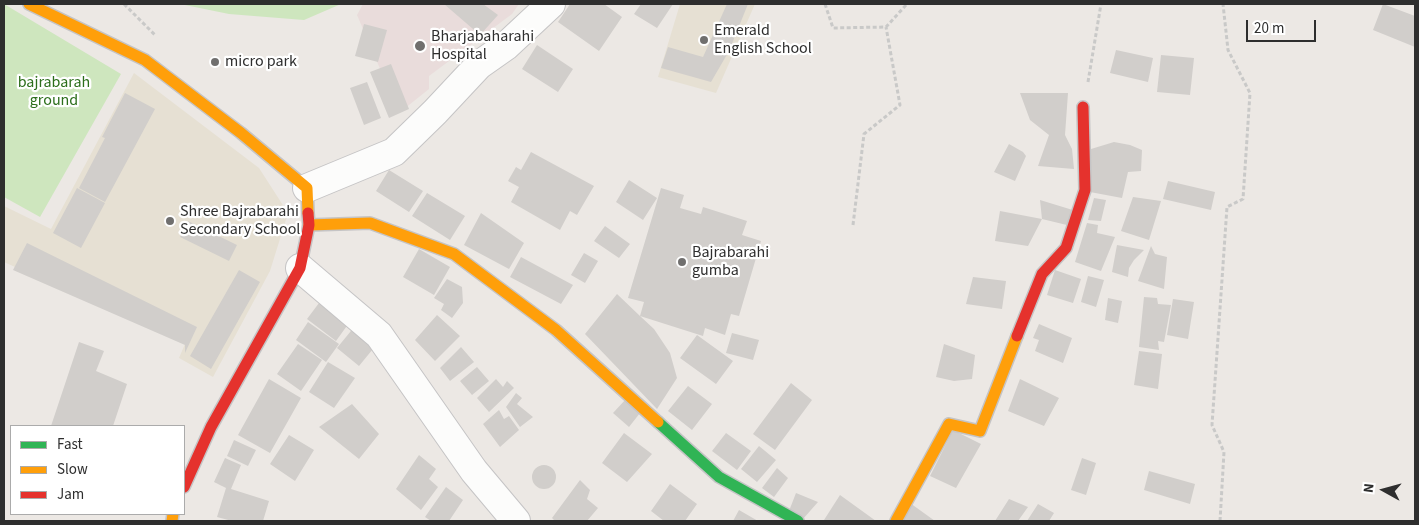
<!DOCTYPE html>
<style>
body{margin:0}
#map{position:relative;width:1419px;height:525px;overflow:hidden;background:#ece8e4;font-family:"Source Sans 3",sans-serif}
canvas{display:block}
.frame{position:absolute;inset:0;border:5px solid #2e2e2e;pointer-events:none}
.legend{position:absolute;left:10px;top:425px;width:175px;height:90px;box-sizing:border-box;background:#fff;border:1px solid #ababab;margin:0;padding:6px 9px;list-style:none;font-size:15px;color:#2e2e2e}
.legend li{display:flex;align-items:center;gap:10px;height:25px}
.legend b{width:25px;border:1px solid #ababab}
.north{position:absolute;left:1359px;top:465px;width:50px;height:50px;-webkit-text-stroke:4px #fff;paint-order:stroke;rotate:277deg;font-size:14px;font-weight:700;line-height:20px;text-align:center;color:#2e2e2e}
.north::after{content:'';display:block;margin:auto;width:18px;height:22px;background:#2e2e2e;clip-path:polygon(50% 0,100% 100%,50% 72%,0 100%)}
.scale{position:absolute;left:1246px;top:20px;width:70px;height:22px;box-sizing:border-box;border:2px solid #2e2e2e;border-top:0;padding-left:6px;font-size:15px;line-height:18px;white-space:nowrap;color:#2e2e2e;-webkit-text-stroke:4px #fff;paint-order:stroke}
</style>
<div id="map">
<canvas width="1419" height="525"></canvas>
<div class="frame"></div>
<ul class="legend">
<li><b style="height:6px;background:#30b455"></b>Fast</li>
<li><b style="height:6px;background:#ff9f0a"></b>Slow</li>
<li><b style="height:6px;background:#e5322d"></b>Jam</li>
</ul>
<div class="north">N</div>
<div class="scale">20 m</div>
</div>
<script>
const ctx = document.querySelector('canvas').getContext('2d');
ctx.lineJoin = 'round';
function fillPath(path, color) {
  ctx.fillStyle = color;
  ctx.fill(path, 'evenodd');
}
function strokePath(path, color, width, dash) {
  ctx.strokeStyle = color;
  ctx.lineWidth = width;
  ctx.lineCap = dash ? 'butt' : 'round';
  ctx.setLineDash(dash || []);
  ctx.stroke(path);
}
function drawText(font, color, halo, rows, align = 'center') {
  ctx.font = font + ' "Source Sans 3",sans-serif';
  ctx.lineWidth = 4.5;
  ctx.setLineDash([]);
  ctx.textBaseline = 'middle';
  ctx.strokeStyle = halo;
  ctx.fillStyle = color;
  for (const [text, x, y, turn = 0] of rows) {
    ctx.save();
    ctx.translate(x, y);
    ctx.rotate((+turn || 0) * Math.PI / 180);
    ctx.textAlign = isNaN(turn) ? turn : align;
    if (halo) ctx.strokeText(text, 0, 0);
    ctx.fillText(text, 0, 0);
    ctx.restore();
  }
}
fillPath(new Path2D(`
 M680,4H755L716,93L658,77Z
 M134,73L259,168L288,213L270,271L213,377L179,358L185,344L4,262V206L51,229Z`), '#e6e0d3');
fillPath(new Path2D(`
 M363,4H519L512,14L429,76V89L399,113L357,15Z`), '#e9dcdb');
fillPath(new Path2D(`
 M4,4L121,74L40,217L4,197Z
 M180,4H341L304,20L229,14Z`), '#cee6be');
fillPath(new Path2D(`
 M444,4H483L498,15L480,35Z
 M570,4H604L622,17L599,51L558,22Z
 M641,4H673L657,28L634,14Z
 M727,4H748L729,51L711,82L661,68L668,47L703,57Z
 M1383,4L1415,16V47L1373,30Z
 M364,24L387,30L378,62L355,56Z
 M537,45L573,69L558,92L522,69Z
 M1116,50L1153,58L1148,82L1110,73Z
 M1161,55L1194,58L1190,95L1157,92Z
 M391,64L409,109L389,118L370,72Z
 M367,82L381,118L364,125L350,88Z
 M125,93L155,109L105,202L79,188L105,138L102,137Z
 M1020,93H1068L1065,135L1072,149L1074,169L1038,166L1049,135L1030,120Z
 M1114,142L1130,145L1142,150L1141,171L1128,172L1122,198L1090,192L1091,149Z
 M1009,144L1023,152L1026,156L1015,181L994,172Z
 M531,152L594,186L577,215L570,211L560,230L511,202L519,187L508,181L516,167L521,170Z
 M389,170L423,191L409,212L376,191Z
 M629,180L657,198L643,220L616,202Z
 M1168,181L1215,192L1211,210L1163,199Z
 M77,188L105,203L81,248L53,233Z
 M661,188L684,195L680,208L701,214L703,207L747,221L742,235L761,241L739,316L731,314L725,335L705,328L703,336L640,316L654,329L670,353L677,378L657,409L585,334L617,294L640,316L644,302L628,298Z
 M427,193L465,216L450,240L412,216Z
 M1133,197L1161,201L1149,240L1121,231Z
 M1094,198L1106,200L1101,221L1088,220Z
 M1040,200L1076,211L1071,226L1042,219Z
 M1000,211L1042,219L1028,246L995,241Z
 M481,213L524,243L509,269L464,245Z
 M188,221L237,245L229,261L180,237Z
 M1087,223L1098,225L1097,233L1115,237L1101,271L1075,262Z
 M605,226L630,244L619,258L594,241Z
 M27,243L197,327L185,353V345L13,270Z
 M1117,245L1144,250L1134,260L1129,268L1128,277L1112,272Z
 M1151,246L1155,254L1167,257L1164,289L1138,281Z
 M419,249L450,267L434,295L403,277Z
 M584,253L598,261L585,283L571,275Z
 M521,257L573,285L561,304L510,277Z
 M239,270L260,282L211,369L190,356Z
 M1055,270L1081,279L1073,303L1047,295Z
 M1088,276L1104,280L1096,307L1081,302Z
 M973,277L1006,281L1002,309L966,304Z
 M447,279L462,287L463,303L452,318L441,310L444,304L434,298Z
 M325,295L354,316L336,341L307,319Z
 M1144,297L1157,298L1158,304L1171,305L1164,342L1158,341L1159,350L1139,347Z
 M1108,298L1122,301L1118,323L1105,320Z
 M1173,299L1194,302L1188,339L1167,335Z
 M437,315L460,336L435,361L415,340Z
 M308,322L339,344L326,362L296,340Z
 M1039,324L1072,338L1063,363L1035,351L1039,340L1033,338Z
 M355,326L377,344L359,366L337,348Z
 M732,333L759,340L753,360L726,353Z
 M697,335L733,361L716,384L680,358Z
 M79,342L104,351L96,371L127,384L113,426H51Z
 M298,344L322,360L301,391L277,374Z
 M944,344L975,355L972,379L954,381L936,377Z
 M461,347L474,362L450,381L440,368Z
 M1139,351L1162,354L1158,389L1134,385Z
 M328,362L355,378L334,408L309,392Z
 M477,367L489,381L472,395L460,381Z
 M269,379L301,398L270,453L238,435Z
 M496,379L503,387L507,381L514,388L489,412L477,398Z
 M1020,379L1059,398L1044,426L1008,411Z
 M791,383L812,400L775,450L753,434Z
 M688,386L712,404L692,430L668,411Z
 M516,393L522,398L517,404L533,417L520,427L506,407Z
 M626,399L640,413L629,427L613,413Z
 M352,404L379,434L359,459L319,427Z
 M499,410L504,419L509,416L519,430L500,447L483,424Z
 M953,430L981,444L956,488L930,476Z
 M624,433L652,454L627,482L602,463Z
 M726,433L751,451L737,470L712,451Z
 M289,435L314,450L295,481L270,464Z
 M234,440L256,450L248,466L227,456Z
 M759,446L776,460L757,482L741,469Z
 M419,455L436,469L429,479L438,487L421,510L396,489Z
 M225,458L241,465L231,489L269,501L263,521H232L217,517L226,488L214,482Z
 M1082,458L1096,463L1086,495L1071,490Z
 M532 477a12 12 0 1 1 24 0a12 12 0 1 1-24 0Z
 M777,468L788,478L774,497L762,488Z
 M1149,471L1195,484L1190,504L1144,490Z
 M580,480L590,490L587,499L598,508L587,521H555L552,518Z
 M670,484L697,504L685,521H664L651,511Z
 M446,487L463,500L449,521H431L425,517Z
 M796,493L818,502L803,519L789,511Z
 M840,495L876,521L824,520Z
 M1009,499L1028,507L1018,521H995Z
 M910,503L935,521H899Z
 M1038,504L1054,513L1049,521H1027Z
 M739,510L758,521H733Z`), '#d1cecb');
const street = new Path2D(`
 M307,188L394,152L435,112L479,65L506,46L551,4
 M300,268L379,335L474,471L516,521`);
const fast = new Path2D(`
 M658,422L719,477L798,521`);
const slow = new Path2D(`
 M29,4L145,60L241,133L307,188L308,213
 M309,225L370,223L454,254L556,330L658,422
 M172,521L173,514
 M896,521L949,424L980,431L1017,336`);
const jam = new Path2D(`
 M1017,336L1042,274L1066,248L1085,190L1083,107
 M184,487L211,427L300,268L309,225L308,213`);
strokePath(street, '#c5c4c5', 30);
strokePath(fast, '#c5c4c5', 14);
strokePath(slow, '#c5c4c5', 14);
strokePath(jam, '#c5c4c5', 14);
strokePath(new Path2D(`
 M124,4L155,35
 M825,4L833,28L886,27L907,4
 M1088,82L1101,4
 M853,225L864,134L900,105L886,27
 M1220,521L1224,452L1212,425L1227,207L1243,199L1250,93L1228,50L1223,4`), '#c9c9c8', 3, [4, 2.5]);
strokePath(street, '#fcfcfb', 28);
strokePath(fast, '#30b455', 11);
strokePath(slow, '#ff9f0a', 11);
strokePath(jam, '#e5322d', 11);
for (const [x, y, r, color] of [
 [704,40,5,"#706f6e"],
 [420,46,6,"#706f6e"],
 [215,62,5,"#706f6e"],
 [170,221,5,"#706f6e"],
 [682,262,5,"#706f6e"]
]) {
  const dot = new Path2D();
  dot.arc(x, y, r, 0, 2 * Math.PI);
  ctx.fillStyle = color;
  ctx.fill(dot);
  strokePath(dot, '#fff', 2);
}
drawText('16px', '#2e2e2e', '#fff', [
 ["Emerald",714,31],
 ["English School",714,49],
 ["Bharjabaharahi",431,37],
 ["Hospital",431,55],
 ["micro park",225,62],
 ["Shree Bajrabarahi",180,212],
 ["Secondary School",180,230],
 ["Bajrabarahi",692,253],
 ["gumba",692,271]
], 'left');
drawText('16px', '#2c6e1b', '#fff', [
 ["bajrabarah",54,83],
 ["ground",54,101]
]);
</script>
